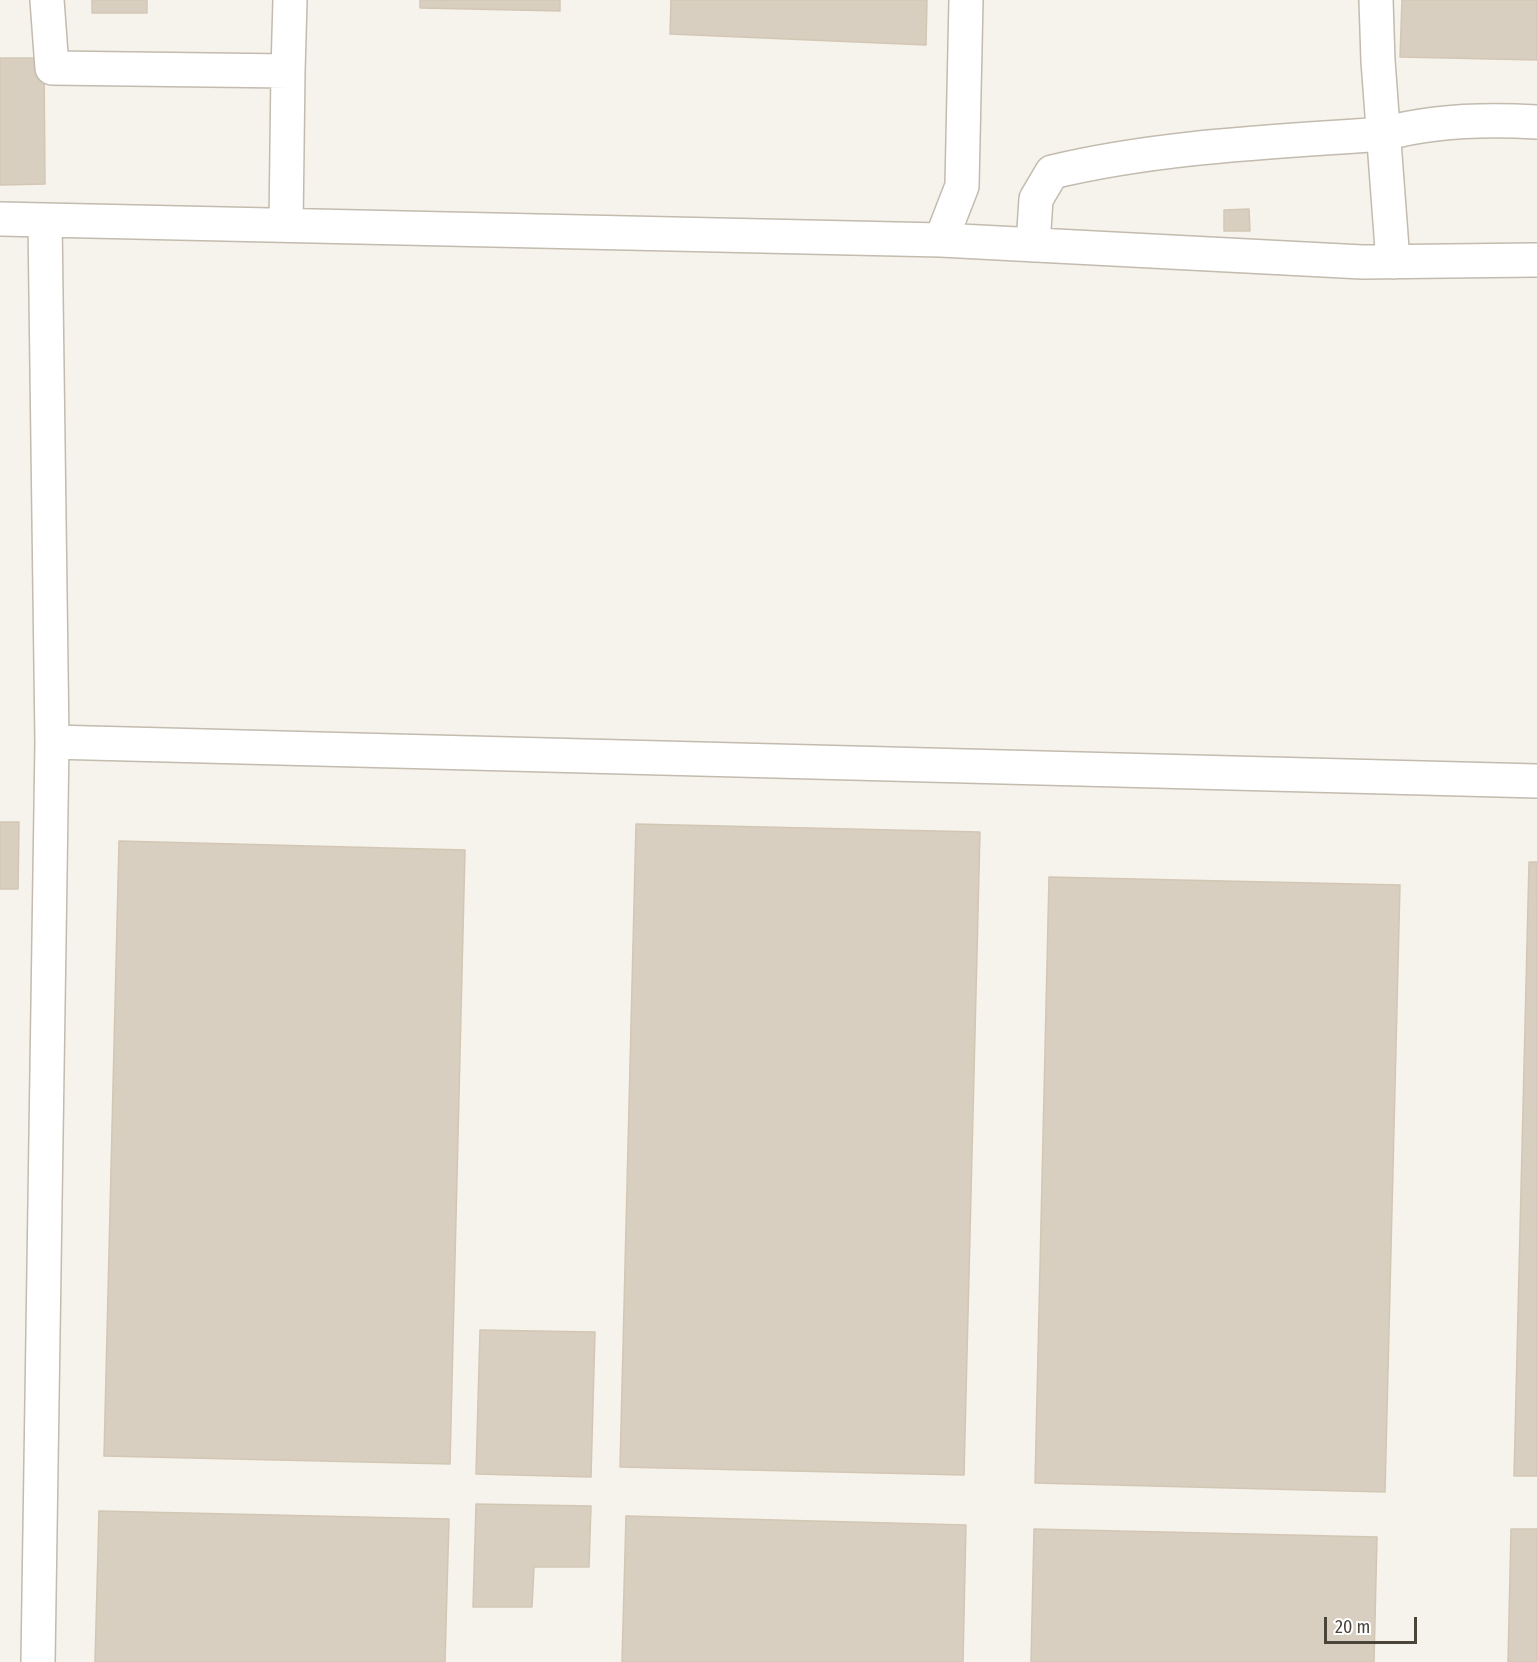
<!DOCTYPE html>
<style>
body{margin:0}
#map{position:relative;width:1537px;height:1662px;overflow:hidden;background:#f6f3ec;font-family:"Fira Sans Condensed",sans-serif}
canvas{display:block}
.scale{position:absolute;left:1324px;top:1617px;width:93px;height:27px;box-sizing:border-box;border:3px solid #4b4439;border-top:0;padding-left:8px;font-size:18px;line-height:21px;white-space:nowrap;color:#4b4439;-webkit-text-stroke:4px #fff;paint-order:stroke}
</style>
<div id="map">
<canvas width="1537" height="1662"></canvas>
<div class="scale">20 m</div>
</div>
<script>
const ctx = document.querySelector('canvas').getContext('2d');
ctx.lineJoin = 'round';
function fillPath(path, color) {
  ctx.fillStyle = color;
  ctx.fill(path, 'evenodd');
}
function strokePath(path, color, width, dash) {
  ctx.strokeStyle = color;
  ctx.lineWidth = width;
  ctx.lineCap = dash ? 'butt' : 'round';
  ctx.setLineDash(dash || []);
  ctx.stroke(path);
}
const building = new Path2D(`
 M92,0H147V13H92Z
 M420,0H560V11L420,8Z
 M671,0H927L926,45L670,34Z
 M1402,0H1537V60L1400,57Z
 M0,58H44L45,184L0,185Z
 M1249,209L1250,231H1224V210Z
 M0,822H19L18,889H0Z
 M636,824L980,832L964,1475L620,1467Z
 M119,841L465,850L450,1464L104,1456Z
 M1529,862H1537V1476H1514Z
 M1049,877L1400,885L1385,1492L1035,1483Z
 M480,1330L595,1332L591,1477L476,1474Z
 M476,1504L591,1506L589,1567H534L532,1607H473Z
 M99,1511L449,1519L445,1662H95Z
 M626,1516L966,1525L963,1662H622Z
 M1034,1529L1377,1537L1374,1662H1031Z
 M1511,1529H1537V1662H1508Z`);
fillPath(building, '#d8cfc1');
strokePath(building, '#d3c7b4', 1.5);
const minor = new Path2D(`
 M47,0L52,68L288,71L286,225
 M1376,0L1378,61L1393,262
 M288,71L290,0
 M0,219L45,220
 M941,240L962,186L966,0
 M1033,245L1036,199L1052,172C1161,146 1273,142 1384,134C1433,120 1486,119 1537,122
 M52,742L1537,781
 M38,1662L52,742L45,220L941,240L1362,262L1535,260`);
strokePath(minor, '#c2bbae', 36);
strokePath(minor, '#fff', 33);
</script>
